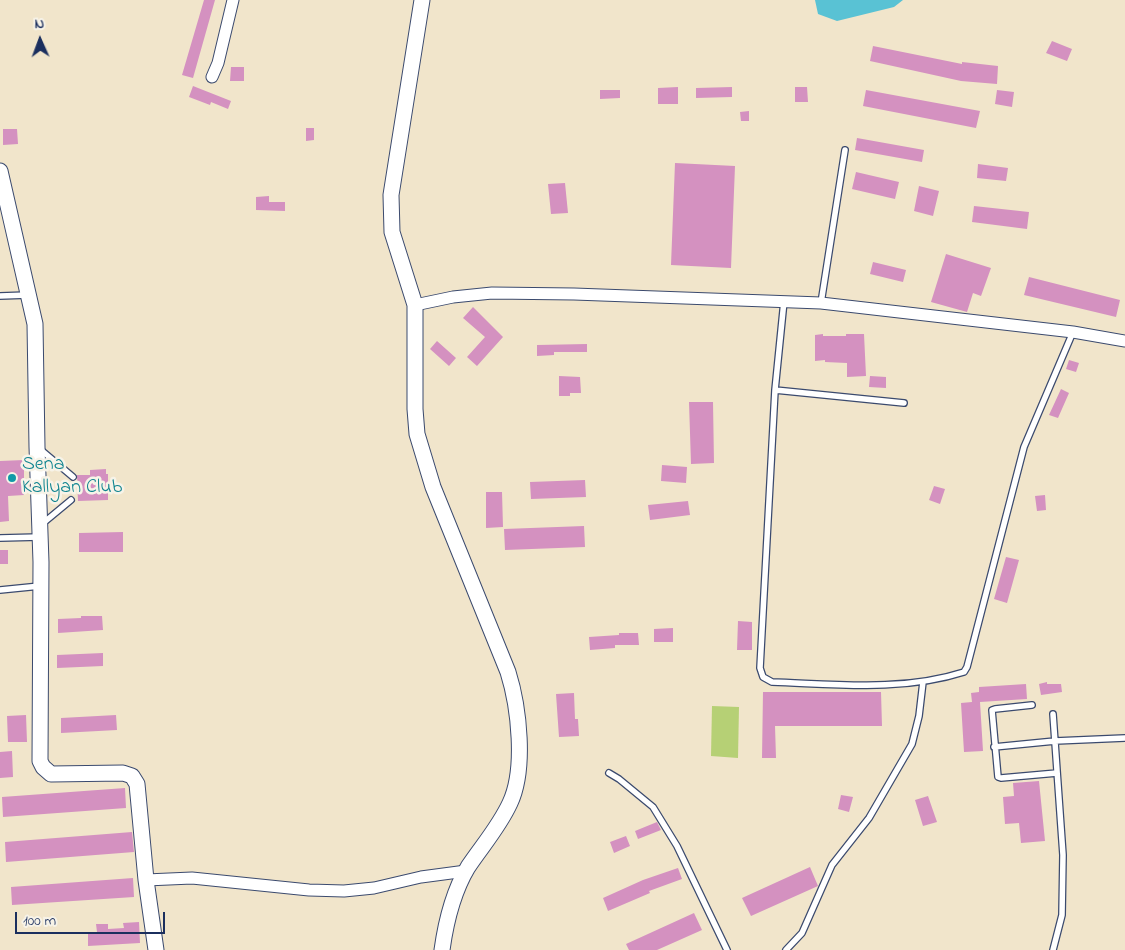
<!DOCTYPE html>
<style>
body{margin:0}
#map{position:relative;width:1125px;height:950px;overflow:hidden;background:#f1e5cb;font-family:"Indie Flower",sans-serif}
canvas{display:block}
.north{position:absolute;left:15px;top:15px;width:50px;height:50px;-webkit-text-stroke:4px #f7f3e8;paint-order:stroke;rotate:358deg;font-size:14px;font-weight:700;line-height:20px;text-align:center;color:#1b2f5e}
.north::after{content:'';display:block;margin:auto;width:18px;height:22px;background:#1b2f5e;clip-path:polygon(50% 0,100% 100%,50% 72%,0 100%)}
.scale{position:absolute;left:15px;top:912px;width:150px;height:22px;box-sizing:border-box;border:2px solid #1b2f5e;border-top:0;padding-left:6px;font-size:15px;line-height:18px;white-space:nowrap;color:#1b2f5e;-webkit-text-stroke:4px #f7f3e8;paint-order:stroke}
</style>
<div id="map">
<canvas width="1125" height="950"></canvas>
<div class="north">N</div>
<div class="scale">100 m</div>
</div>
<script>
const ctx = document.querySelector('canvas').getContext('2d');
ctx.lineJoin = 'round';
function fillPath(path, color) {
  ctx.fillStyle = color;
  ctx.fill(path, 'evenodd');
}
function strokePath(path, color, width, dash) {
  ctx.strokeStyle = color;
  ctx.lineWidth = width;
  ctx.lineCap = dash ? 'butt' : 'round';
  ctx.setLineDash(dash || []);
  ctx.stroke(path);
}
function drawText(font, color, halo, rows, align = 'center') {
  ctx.font = font + ' "Indie Flower",sans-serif';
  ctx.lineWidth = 5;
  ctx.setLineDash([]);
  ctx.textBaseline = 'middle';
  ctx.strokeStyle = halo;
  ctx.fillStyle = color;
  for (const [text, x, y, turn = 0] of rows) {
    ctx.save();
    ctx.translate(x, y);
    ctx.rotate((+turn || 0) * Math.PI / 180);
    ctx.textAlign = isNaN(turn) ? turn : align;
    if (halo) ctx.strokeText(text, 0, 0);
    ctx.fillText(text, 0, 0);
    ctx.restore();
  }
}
fillPath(new Path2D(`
 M712,706L739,707L738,758L711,756Z`), '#b6d075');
fillPath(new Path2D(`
 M815,0H903L894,7L837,21L818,14Z`), '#59c2d4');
fillPath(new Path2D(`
 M204,0H215L193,78L182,75Z
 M1052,41L1072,49L1067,61L1046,53Z
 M873,46L962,64V62L998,66L997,84L961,81L870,61Z
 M231,67H244V81H230Z
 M193,86L231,101L228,109L211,102L210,105L189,97Z
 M678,87V104H658V88Z
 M732,87V97L696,98V88Z
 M795,87H807L808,102H795Z
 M600,90H620V98L600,99Z
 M866,90L980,111L976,128L863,106Z
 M997,90L1014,92L1012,107L995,104Z
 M749,111V121H741L740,112Z
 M306,128H314V140L306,141Z
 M3,129H17L18,144L3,145Z
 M857,138L924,150L922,162L855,150Z
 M675,163L735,166L731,268L671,265Z
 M978,164L1008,168L1006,181L977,178Z
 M856,172L899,182L895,199L852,189Z
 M565,183L568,213L551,214L548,184Z
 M919,186L939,191L933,216L914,211Z
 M269,196V202H285V211L256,210V197Z
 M974,206L1029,212L1027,229L972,222Z
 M946,254L991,268L981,296L973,293L967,312L931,302Z
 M873,262L906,270L903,282L870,274Z
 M1029,277L1120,300L1116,317L1024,295Z
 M473,307L503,337L477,366L467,357L485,337L463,318Z
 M823,334V336H846V334H864L866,376L847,377V363L825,362V360L815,361V335Z
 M437,341L456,358L449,366L430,349Z
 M587,344V352H554V355L537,356V345Z
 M1069,360L1079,363L1076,372L1066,369Z
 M559,376L580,377L581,393H570V396H559Z
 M870,376L886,377V388L869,387Z
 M1061,389L1069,393L1058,418L1049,415Z
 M689,402H713L714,463L691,464Z
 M24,460V495L8,496L9,521L0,522V461Z
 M662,465L687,467L686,483L661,481Z
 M106,469V474H108V500L78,501L77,475H90V470Z
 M585,480L586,497L531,499L530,482Z
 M934,486L945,489L940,504L929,500Z
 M486,492H502L503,527L486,528Z
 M1045,495L1046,510L1037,511L1035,496Z
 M688,501L690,515L650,520L648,505Z
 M584,526L585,547L505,550L504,529Z
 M123,532V552H79V533Z
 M0,550H8V564H0Z
 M1006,557L1019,560L1007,603L994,599Z
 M81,616H102L103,630L58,633V619L81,618Z
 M738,621L752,622V650H737Z
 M673,628V642H654V629Z
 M619,633H638L639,645H615V648L590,650L589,637L619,635Z
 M103,653V666L57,668V655Z
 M1047,682V684H1061L1062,692L1041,695L1039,684Z
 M1026,684L1027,699L980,702L983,751L964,752L961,703L972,702L971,693L979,692V687Z
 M763,692H881L882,726H775L776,758H762Z
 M574,693L575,719H578L579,736L559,737L556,694Z
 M26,715L27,742H8L7,716Z
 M116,715L117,730L61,733V718Z
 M12,751L13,777L0,778V752Z
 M1039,781L1045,841L1021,843L1019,823L1005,824L1003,797L1014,796L1013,783Z
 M125,788L126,808L3,817L2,797Z
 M841,795L853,797L849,812L838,809Z
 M928,796L937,822L923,826L915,800Z
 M657,822L661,830L638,839L635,831Z
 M132,832L134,852L6,862L5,842Z
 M626,836L630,846L614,853L610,842Z
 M810,867L818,886L751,916L742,898Z
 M678,868L682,879L649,891L650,893L608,911L603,898L643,880Z
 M133,878L134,897L12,905L11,887Z
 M694,913L702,930L657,950H629L626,944Z
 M139,922L140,943L88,946V932H97L96,924H108V929L124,928L123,923Z`), '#d491c0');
const lane = new Path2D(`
 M0,296L28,295
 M784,301L775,390L760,668L763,677L772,682C835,684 902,692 964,672L967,667L1024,447L1073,332
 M821,303L845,150
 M775,390L904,403
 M41,450L73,477
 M42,524L71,500
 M0,538L40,537
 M0,590L40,586
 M1032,705L995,709L992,710L998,777L1001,778L1057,773
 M994,747L1055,741L1125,738
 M609,773L619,779L653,807L677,846L727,950
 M786,950L802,933L832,865L869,818L912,744L919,716L923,682
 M1053,950L1062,915L1063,855L1053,714`);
const street = new Path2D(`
 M212,77L218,63L233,0
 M415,305L453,297L492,293L574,294L821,303L1073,332L1125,341
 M146,880L192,878L309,890L344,891L374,888L421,877L466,871`);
const secondary = new Path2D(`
 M422,0L391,195L392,232L415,305V409L417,434L433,487L508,672C519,707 526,769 510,803C499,827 482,846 468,867C453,892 446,921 442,950
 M0,171L35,324L37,447L41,562L40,761L43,767L51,774L123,773L132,776L137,784L146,880L156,950`);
strokePath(lane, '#3b4a6e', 8);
strokePath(street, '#3b4a6e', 13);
strokePath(secondary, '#3b4a6e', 17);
strokePath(lane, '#fff', 5.5);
strokePath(street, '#fff', 11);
strokePath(secondary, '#fff', 15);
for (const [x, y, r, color] of [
 [12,478,5,"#0f9aa8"]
]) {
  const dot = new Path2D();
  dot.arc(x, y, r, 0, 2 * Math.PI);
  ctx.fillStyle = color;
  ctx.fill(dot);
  strokePath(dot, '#f7f3e8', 2);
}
drawText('20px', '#0d838f', '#f7f3e8', [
 ["Sena",22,466],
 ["Kallyan Club",22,489]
], 'left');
</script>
